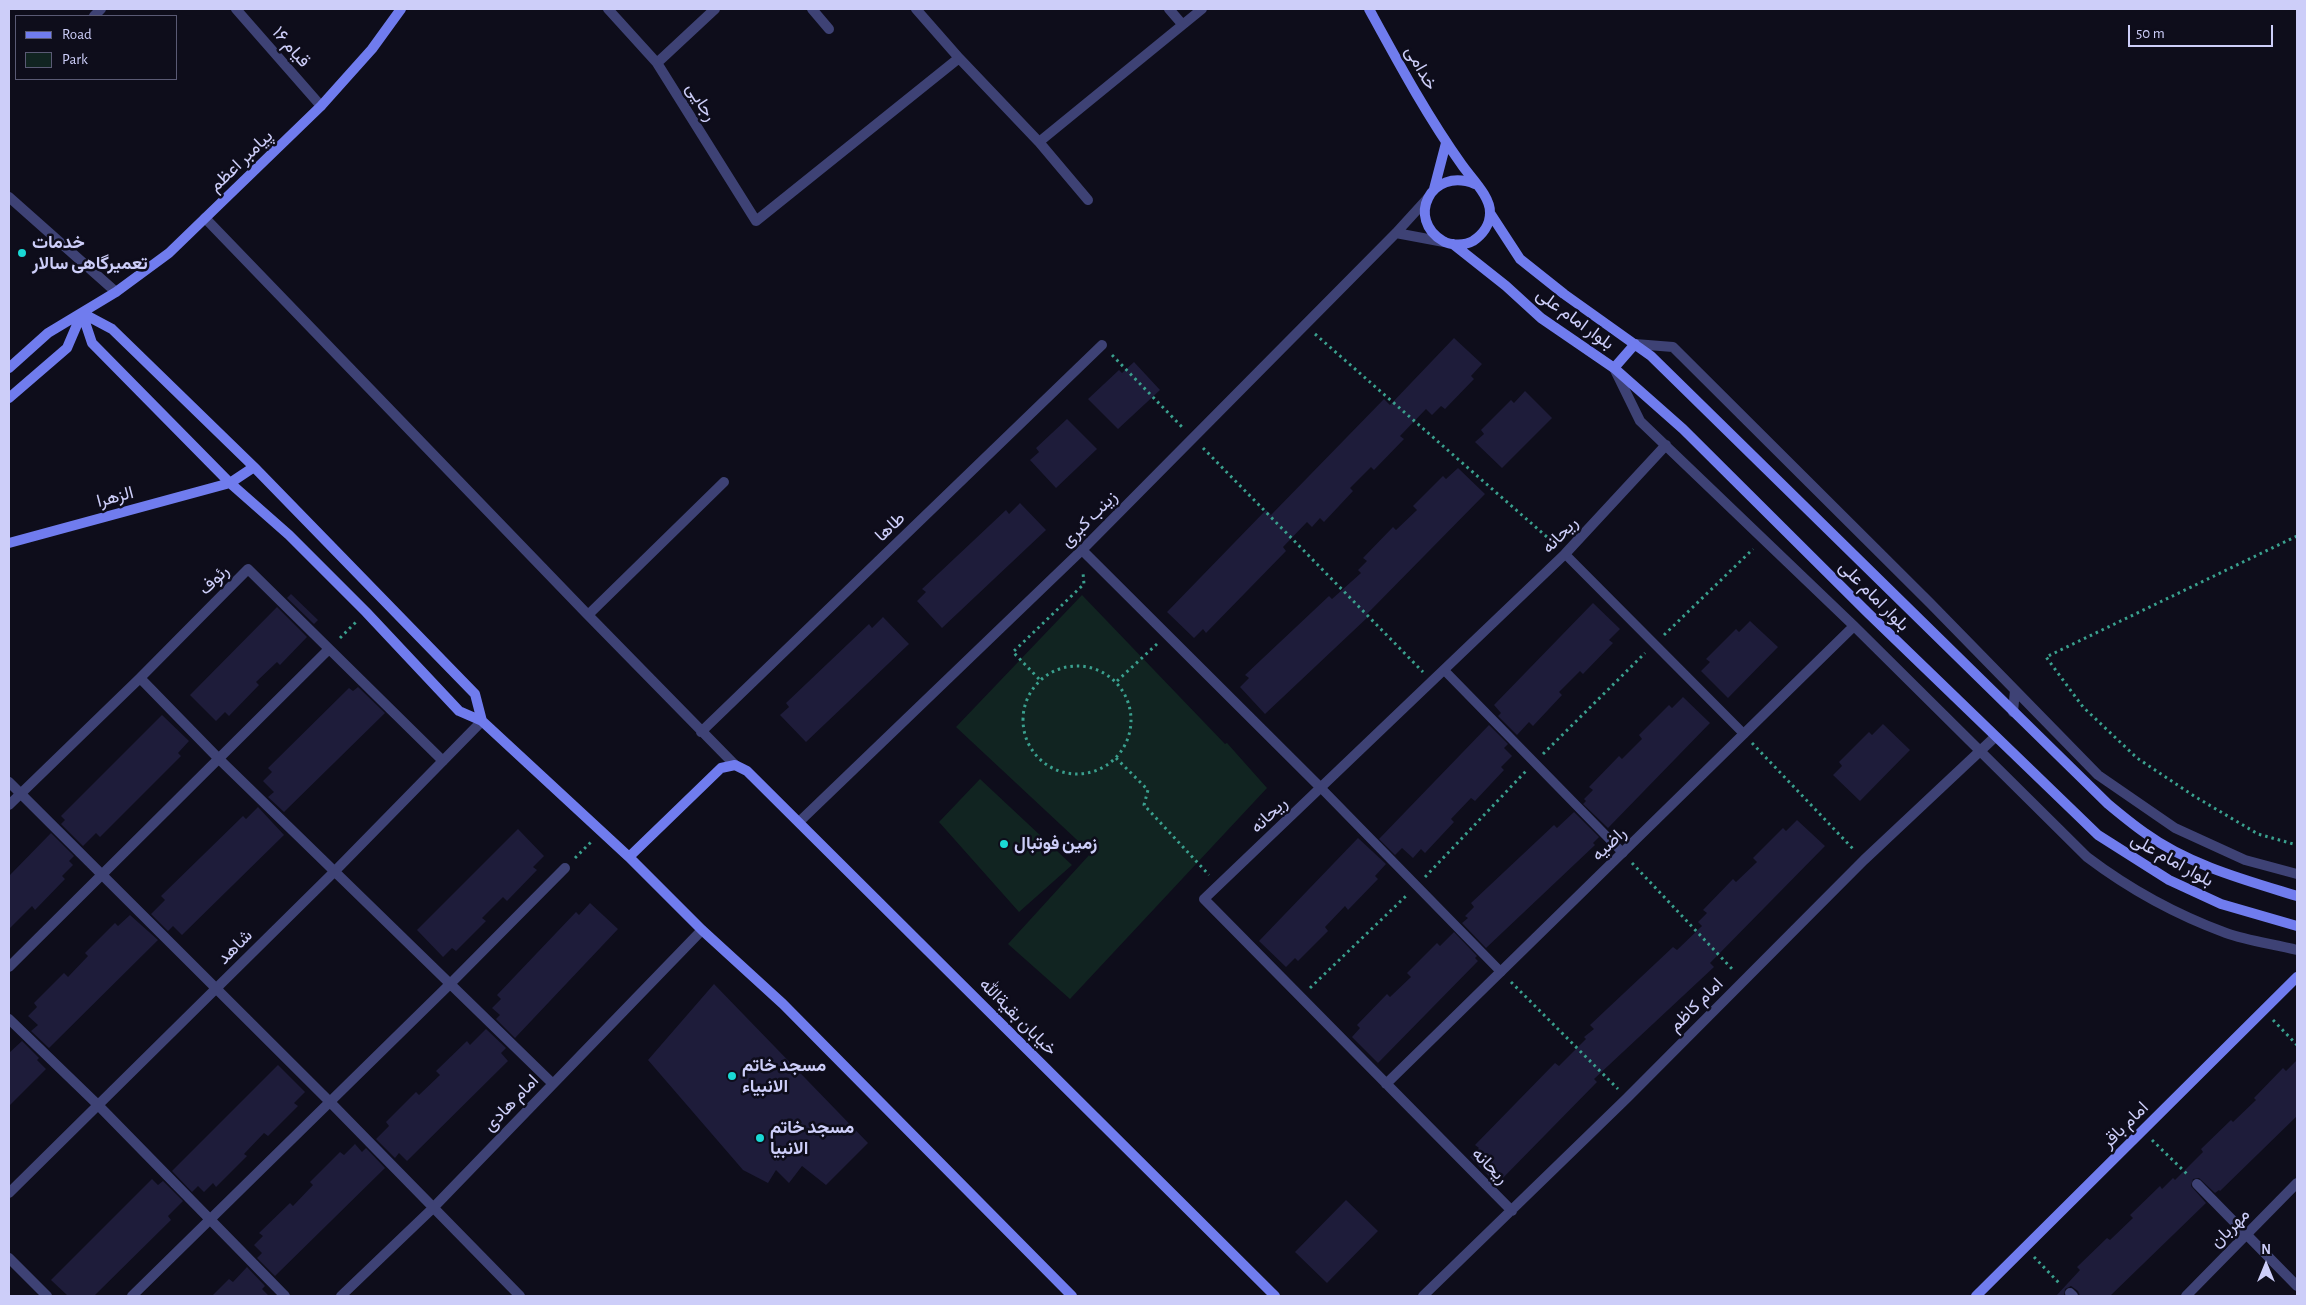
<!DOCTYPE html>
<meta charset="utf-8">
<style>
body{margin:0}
#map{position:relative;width:2306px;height:1305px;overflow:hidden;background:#0e0d1b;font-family:"Alegreya Sans",sans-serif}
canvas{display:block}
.frame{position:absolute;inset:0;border:10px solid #cdcef9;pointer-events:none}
.legend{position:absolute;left:15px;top:15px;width:162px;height:65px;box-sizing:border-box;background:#0e0d1b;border:1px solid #5a5a74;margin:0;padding:6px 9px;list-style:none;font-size:15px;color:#cdcef9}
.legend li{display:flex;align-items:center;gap:10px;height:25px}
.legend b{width:25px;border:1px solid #5a5a74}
.north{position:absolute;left:2241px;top:1240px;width:50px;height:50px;-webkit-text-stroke:4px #0e0d1b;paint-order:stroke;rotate:0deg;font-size:14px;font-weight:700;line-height:20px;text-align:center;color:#cdcef9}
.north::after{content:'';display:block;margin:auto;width:18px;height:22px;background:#cdcef9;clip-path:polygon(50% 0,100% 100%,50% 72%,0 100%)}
.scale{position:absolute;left:2128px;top:25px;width:145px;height:22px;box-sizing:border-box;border:2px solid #cdcef9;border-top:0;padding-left:6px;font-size:15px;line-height:18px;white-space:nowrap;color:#cdcef9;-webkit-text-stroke:4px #0e0d1b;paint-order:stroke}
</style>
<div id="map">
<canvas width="2306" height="1305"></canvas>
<div class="frame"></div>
<ul class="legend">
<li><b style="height:6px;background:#707cee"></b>Road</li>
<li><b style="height:14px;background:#112421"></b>Park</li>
</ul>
<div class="north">N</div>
<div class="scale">50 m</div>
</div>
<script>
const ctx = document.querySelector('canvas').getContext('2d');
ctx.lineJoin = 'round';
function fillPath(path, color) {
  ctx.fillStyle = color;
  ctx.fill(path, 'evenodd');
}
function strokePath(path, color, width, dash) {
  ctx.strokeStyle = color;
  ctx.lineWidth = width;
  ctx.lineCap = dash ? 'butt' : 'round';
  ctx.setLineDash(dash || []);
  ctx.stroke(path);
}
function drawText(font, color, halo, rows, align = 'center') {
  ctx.font = font + ' "Alegreya Sans",Vazirmatn,sans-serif';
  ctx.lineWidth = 5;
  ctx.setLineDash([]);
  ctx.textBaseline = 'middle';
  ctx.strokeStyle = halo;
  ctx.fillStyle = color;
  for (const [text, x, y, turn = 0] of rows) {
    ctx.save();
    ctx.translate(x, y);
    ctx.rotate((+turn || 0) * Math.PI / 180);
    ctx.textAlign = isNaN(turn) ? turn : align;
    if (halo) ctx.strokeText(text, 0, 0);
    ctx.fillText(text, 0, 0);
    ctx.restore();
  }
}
fillPath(new Path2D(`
 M1082,595L1225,744L1227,743L1267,788L1070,999L1008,944L1091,853L956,727Z
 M980,779L1072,865L1019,912L939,822Z`), '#112421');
fillPath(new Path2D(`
 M1454,338L1482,364L1471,376L1474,379L1445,409L1441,406L1432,415L1426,409L1400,436L1404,439L1374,470L1371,467L1350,488L1353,491L1324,522L1320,518L1312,527L1307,522L1283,547L1286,551L1206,633L1203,629L1194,638L1167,612L1266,510L1271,515L1384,399L1390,405Z
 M1134,362L1160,390L1118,429L1088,399L1119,370L1122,373Z
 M1525,391L1552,418L1502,468L1475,442L1484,434L1481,430L1511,400L1514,403Z
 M1067,419L1097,449L1056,488L1030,460L1039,452L1036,448Z
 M1458,468L1485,494L1367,614L1369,616L1265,714L1240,687L1249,678L1245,675L1329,596L1332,599L1361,573L1358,570L1367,561L1363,558L1393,527L1396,530L1417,510L1413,506L1443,476L1446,479Z
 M1020,503L1046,530L942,628L917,601L926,592L922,589L1006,510L1009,514Z
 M291,594L318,620L314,624L287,598Z
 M1593,603L1620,629L1609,640L1613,643L1583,674L1580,671L1559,692L1562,695L1533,726L1529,722L1517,735L1498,716L1501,713L1494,705Z
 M277,607L307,637L280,665L277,662L256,682L259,685L229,716L225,712L216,721L190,695Z
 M883,617L909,644L806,742L780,715L789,707L786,703L869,624L872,628Z
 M1750,621L1778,647L1728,698L1701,671L1710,662L1706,659L1736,629L1739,632Z
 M358,687L385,713L284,812L268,797L274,792L263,781L272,772L268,768L349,688L353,691Z
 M1683,697L1710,723L1608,828L1583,804L1586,801L1584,799L1593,790L1589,787L1619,756L1622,759L1642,739L1639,735L1669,705L1672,708Z
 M162,715L189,741L178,753L181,756L100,837L96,833L83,846L61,824L65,820L61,816Z
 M1883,724L1910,750L1860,801L1833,775L1842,766L1839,762L1869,732L1872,735Z
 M1489,725L1508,744L1504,748L1512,756L1501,767L1504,770L1475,801L1471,798L1451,819L1454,822L1425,853L1421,849L1413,858L1402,848L1395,855L1379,839Z
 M258,807L284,835L182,935L173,926L168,931L151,914L165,900L161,896L243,816L246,819Z
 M1574,812L1599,837L1593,843L1595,845L1486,948L1462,923L1468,918L1465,916L1474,907L1471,903L1554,825L1557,828Z
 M1797,820L1825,846L1710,963L1714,967L1594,1079L1597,1082L1497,1184L1470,1157L1479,1148L1475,1145L1555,1063L1559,1066L1586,1039L1584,1037L1594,1029L1590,1025L1673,947L1677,950L1702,926L1698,922L1707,913L1703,910L1733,879L1736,882L1757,862L1753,858L1783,828L1786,831Z
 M518,829L544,856L533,867L537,870L507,901L503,897L482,918L486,921L456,951L452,948L443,957L417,930Z
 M51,833L74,856L69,861L73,865L62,876L65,879L35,910L32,906L9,929V876Z
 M1358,838L1386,864L1375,876L1378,879L1348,910L1345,906L1325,927L1328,931L1298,961L1295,958L1286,967L1259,941Z
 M590,903L618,929L515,1038L496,1019L500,1015L492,1008L501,999L497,995L576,912L579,915Z
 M130,915L158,940L49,1048L31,1031L38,1025L28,1016L37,1007L34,1003L64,973L68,977L88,956L85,953L115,923L118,926Z
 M1454,932L1477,956L1475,958L1478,961L1378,1063L1352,1037L1360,1028L1357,1025L1387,994L1390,997L1411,977L1407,973L1437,943L1440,946Z
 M714,984L868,1143L826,1185L802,1166L789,1183L776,1170L768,1183L743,1170L648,1060Z
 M486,1029L506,1048L501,1053L508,1061L407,1161L399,1153L395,1158L376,1139L389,1126L386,1122L416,1092L419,1095L440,1075L436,1071L467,1041L470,1045Z
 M22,1041L39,1058L37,1060L46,1069L9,1106V1053Z
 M2297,1060V1116L2220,1191L2219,1190L2215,1193L2199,1178L2193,1179L2191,1186L2206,1203L2110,1296H2080L2078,1291L2071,1286L2065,1289L2064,1296H2056L2080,1270L2077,1267L2107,1238L2110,1240L2133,1218L2130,1215L2160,1186L2162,1189L2173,1178L2175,1180L2203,1152L2201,1149L2231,1120L2233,1122L2256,1100L2254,1098L2283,1068L2286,1071Z
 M278,1065L305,1092L294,1103L298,1106L268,1136L264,1133L244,1154L247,1156L216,1187L213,1183L204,1192L198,1186L192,1192L172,1171Z
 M355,1144L362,1152L366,1148L385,1168L275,1276L257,1258L262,1253L254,1245L263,1236L259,1233L290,1203L293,1206L313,1185L310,1182L340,1152L344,1155Z
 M152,1179L158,1185L163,1181L183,1201L168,1216L171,1220L94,1296H68L51,1280Z
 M1346,1200L1378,1231L1327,1283L1295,1252Z
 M247,1267L265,1286L262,1289L269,1296H212L229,1279L233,1282Z`), '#1e1c3a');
strokePath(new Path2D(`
 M1315,334L1555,544
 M1112,355L1183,428
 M1203,448L1423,672
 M2297,536L2046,657L2083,707L2137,758L2194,796L2258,834L2297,845
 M1664,635L1753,549
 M340,638L356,622
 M1023 720a54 54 0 1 1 108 0a54 54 0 1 1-108 0Z
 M1039,679L1013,652L1084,584L1083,573
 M1117,681L1157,644
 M1752,743L1855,851
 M1543,754L1645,653
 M1116,758L1148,790L1144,805L1209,875
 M575,858L592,841
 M1632,863L1734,971
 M1425,877L1526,771
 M1511,982L1618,1089
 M1310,988L1407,895
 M2273,1020L2297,1045
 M2152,1140L2187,1174
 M2034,1257L2061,1285`), '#3aa08e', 3, [2.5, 4]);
strokePath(new Path2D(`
 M1565,554L1744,734
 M1444,670L1623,853
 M1321,788L1501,972`), '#3e4275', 9);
strokePath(new Path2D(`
 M236,9L321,106
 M608,9L657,63L756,221L959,58L1039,142L1088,200
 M812,9L829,29
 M916,9L959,58
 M1169,9L1182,24
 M94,16L101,9
 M657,63L715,9
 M1039,142L1202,9
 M9,197L116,292
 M205,218L588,615
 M1396,233L1444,242
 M1635,344L1673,347L1930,603L2098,775L2175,828L2245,860L2297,874
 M1614,368L1640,421L1854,626L2087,857C2128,888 2177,915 2226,933C2248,941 2274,944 2297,950
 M724,482L588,615L735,765
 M1082,550L1321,788
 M140,678L219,759L552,1083
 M2013,712L2015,690
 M701,732L1102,345
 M9,782L330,1102L520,1296
 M9,805L140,678L248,569L443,761
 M799,822L1082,550L1396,233L1427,199
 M9,967L328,650
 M9,1019L98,1105L285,1296
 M1386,1084L1854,626
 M2197,1184L2297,1286
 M9,1193L335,871L482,721
 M1512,1211L1204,899L1565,554L1666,445
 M9,1258L47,1296
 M2070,1293L2073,1296
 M132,1296L450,984L565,868
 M341,1296L433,1208L702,930
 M1423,1296L1627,1098L1864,860L1995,737
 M2186,1296L2297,1183`), '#3e4275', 10);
strokePath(new Path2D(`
 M1369,9C1398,62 1427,116 1462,165C1471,178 1491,197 1490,213C1490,225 1482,235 1473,241C1466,245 1451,246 1443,241C1406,220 1430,166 1475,184
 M1434,189L1446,143
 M1490,213L1520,259L1564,294L1651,356L2108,804C2120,814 2132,824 2145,833C2189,865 2245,880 2297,896
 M1453,244L1506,286L1541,318L1614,368L1683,429L1868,613L2098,835L2169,880L2221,904L2297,926
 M82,313L92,343L230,483L289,535L366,612L459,711L482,721L629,857L702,930L783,1004L1072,1296
 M82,313L112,329L254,467L475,694L482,721
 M9,368L48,333L116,292L169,253L321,106L372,49L401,9
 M1614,368L1635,344
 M9,398L67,348L82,313
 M9,543L230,483L254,467
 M629,857L721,768L735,765L747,771L1275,1296
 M1976,1296L2297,977`), '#707cee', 10);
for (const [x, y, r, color] of [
 [22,253,5,"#1ad9d5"],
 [1004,844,5,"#1ad9d5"],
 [732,1076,5,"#1ad9d5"],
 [760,1138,5,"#1ad9d5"]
]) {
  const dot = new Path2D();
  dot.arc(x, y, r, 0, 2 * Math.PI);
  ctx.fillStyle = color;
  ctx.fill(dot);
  strokePath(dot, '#0e0d1b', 2);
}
drawText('18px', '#cdcef9', '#0e0d1b', [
 ["قیام ۱۶",291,47,49],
 ["خدامی",1421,68,61],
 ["رجایی",701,102,58],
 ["پیامبر اعظم",241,161,-44],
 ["بلوار امام علی",1575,319,36],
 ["الزهرا",115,497,-15],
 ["زینب کبری",1089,519,-45],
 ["طاها",890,527,-44],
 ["ریحانه",1560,535,-46],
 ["رئوف",214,580,-45],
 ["بلوار امام علی",1874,596,45],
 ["ریحانه",1269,815,-44],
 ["راضیه",1609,844,-44],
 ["بلوار امام علی",2172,860,29],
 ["شاهد",235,947,-45],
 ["امام کاظم",1696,1005,-45],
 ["خیابان بقیةالله",1018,1017,45],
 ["امام هادی",511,1103,-46],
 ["امام باقر",2125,1125,-45],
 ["ریحانه",1490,1166,45],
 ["مهربان",2230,1228,-45]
]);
drawText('bold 18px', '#cdcef9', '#0e0d1b', [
 ["خدمات",32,243],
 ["تعمیرگاهی سالار",32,264],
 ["زمین فوتبال",1014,844],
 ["مسجد خاتم",742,1066],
 ["الانبیاء",742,1087],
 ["مسجد خاتم",770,1128],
 ["الانبیا",770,1149]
], 'left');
</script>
